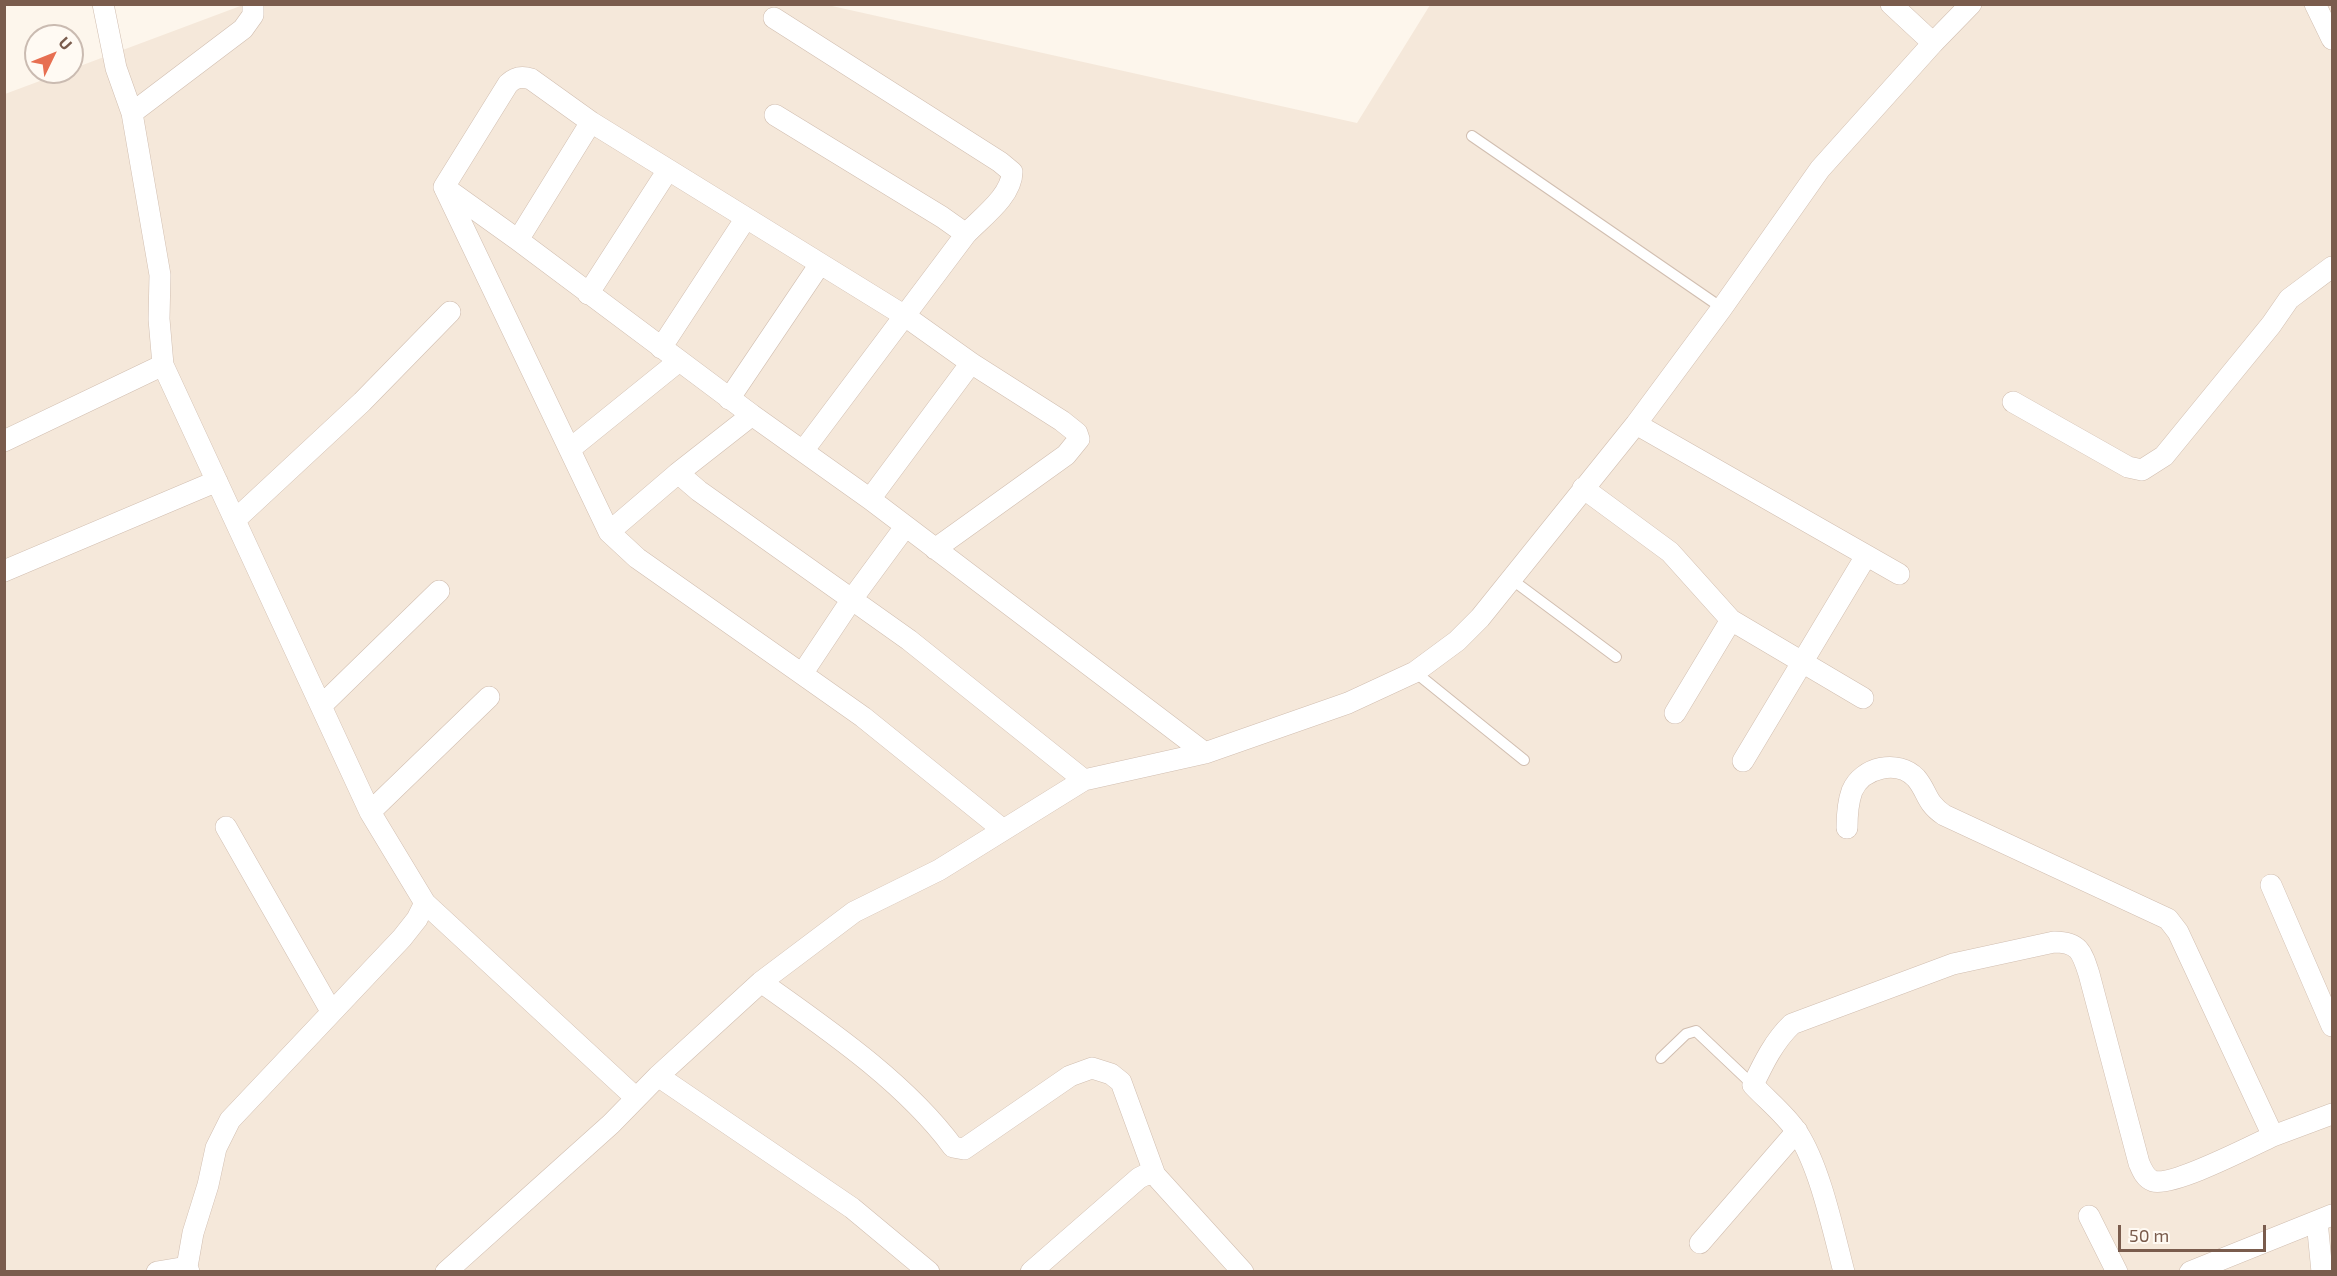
<!DOCTYPE html>
<style>
body{margin:0}
#map{position:relative;width:2337px;height:1276px;overflow:hidden;background:#fdf6ec;font-family:"Exo 2",sans-serif}
canvas{display:block}
.frame{position:absolute;inset:0;border:6px solid #7a5c4d;pointer-events:none}
.north{position:absolute;left:24px;top:24px;width:60px;height:60px;box-sizing:border-box;background:#fffaf3;border:2px solid #cabbb1;border-radius:50%;rotate:47deg;font-size:16px;font-weight:700;line-height:24px;text-align:center;color:#7a5c4d}
.north::after{content:'';display:block;margin:auto;width:21px;height:27px;background:#e76f51;clip-path:polygon(50% 0,100% 100%,50% 72%,0 100%)}
.scale{position:absolute;left:2118px;top:1225px;width:148px;height:27px;box-sizing:border-box;border:3px solid #7a5c4d;border-top:0;padding-left:8px;font-size:18px;line-height:21px;white-space:nowrap;color:#7a5c4d;-webkit-text-stroke:4px #fffaf3;paint-order:stroke}
</style>
<div id="map">
<canvas width="2337" height="1276"></canvas>
<div class="frame"></div>
<div class="north">U</div>
<div class="scale">50 m</div>
</div>
<script>
const ctx = document.querySelector('canvas').getContext('2d');
ctx.lineJoin = 'round';
function fillPath(path, color) {
  ctx.fillStyle = color;
  ctx.fill(path, 'evenodd');
}
function strokePath(path, color, width, dash) {
  ctx.strokeStyle = color;
  ctx.lineWidth = width;
  ctx.lineCap = dash ? 'butt' : 'round';
  ctx.setLineDash(dash || []);
  ctx.stroke(path);
}
fillPath(new Path2D(`
 M823,4L1357,123L1430,5H2332V1271L5,1272V94L64,72H72V69L243,5Z`), '#f5e8da');
const service = new Path2D(`
 M1472,136L1722,308
 M1511,579L1616,657
 M1415,672L1524,760
 M1661,1058L1686,1034L1696,1031L1753,1085`);
const minor = new Path2D(`
 M103,4L116,68L132,113L160,275L159,319L163,365L370,812L425,903L417,919L402,938L230,1120L216,1148L208,1185L193,1233L187,1267L189,1272
 M1891,4L1933,43
 M2315,4L2332,39
 M774,18L1000,162L1012,172C1012,196 981,218 966,234
 M132,113L243,29L253,15V4
 M775,115L942,217L966,234L803,451
 M444,187L508,84C515,77 522,76 531,79L591,122L905,316L971,363L1062,421L1077,433L1079,439L1066,455L935,549
 M444,187L518,240L752,415L870,499L1205,753
 M445,189L609,532L637,558L802,674
 M518,240L591,122
 M588,294L668,170
 M661,348L746,218
 M729,399L820,264
 M2013,402L2128,467L2142,470L2164,456L2271,325L2289,299L2332,267
 M752,415L678,473L699,491L909,640L1084,780
 M1636,424L1899,574
 M4,441L163,365
 M570,449L679,361
 M1583,488L1670,552L1731,620L1863,698
 M870,499L971,363
 M235,520L362,402L450,312
 M905,527L852,599L802,674L863,717L1002,829
 M609,532L678,473
 M4,571L217,481
 M321,706L439,591
 M1675,713L1731,620
 M1743,761L1866,556
 M370,812L489,697
 M226,827L331,1011
 M1847,828C1847,815 1848,802 1852,791C1862,767 1898,759 1916,778C1928,792 1925,802 1944,815L2168,919L2178,932L2273,1136L2332,1114
 M2271,885L2332,1026
 M425,903L636,1098
 M761,982C827,1029 905,1082 953,1147L964,1149L1070,1076L1092,1068L1111,1074L1121,1082L1155,1175L1243,1272
 M658,1076L852,1208L929,1272
 M2089,1216L2117,1272
 M2317,1221L2322,1272
 M1700,1243L1797,1131
 M157,1272L187,1267
 M446,1272L611,1124L658,1076L761,982L854,912L939,870L1084,780L1205,753L1348,703L1415,672L1457,641L1480,618L1636,424L1722,308L1820,169L1933,43L1971,4
 M1031,1272L1139,1178L1147,1174L1155,1175
 M1844,1272C1833,1230 1820,1167 1797,1132C1786,1115 1767,1100 1753,1085C1763,1064 1774,1041 1792,1024L1953,964L2054,942C2079,942 2082,952 2089,974L2139,1163C2142,1170 2145,1178 2153,1181C2173,1187 2251,1146 2273,1136
 M2190,1272L2332,1215`);
strokePath(service, '#d1beb0', 12);
strokePath(minor, '#d1beb0', 22);
strokePath(service, '#fff', 10);
strokePath(minor, '#fff', 21);
</script>
